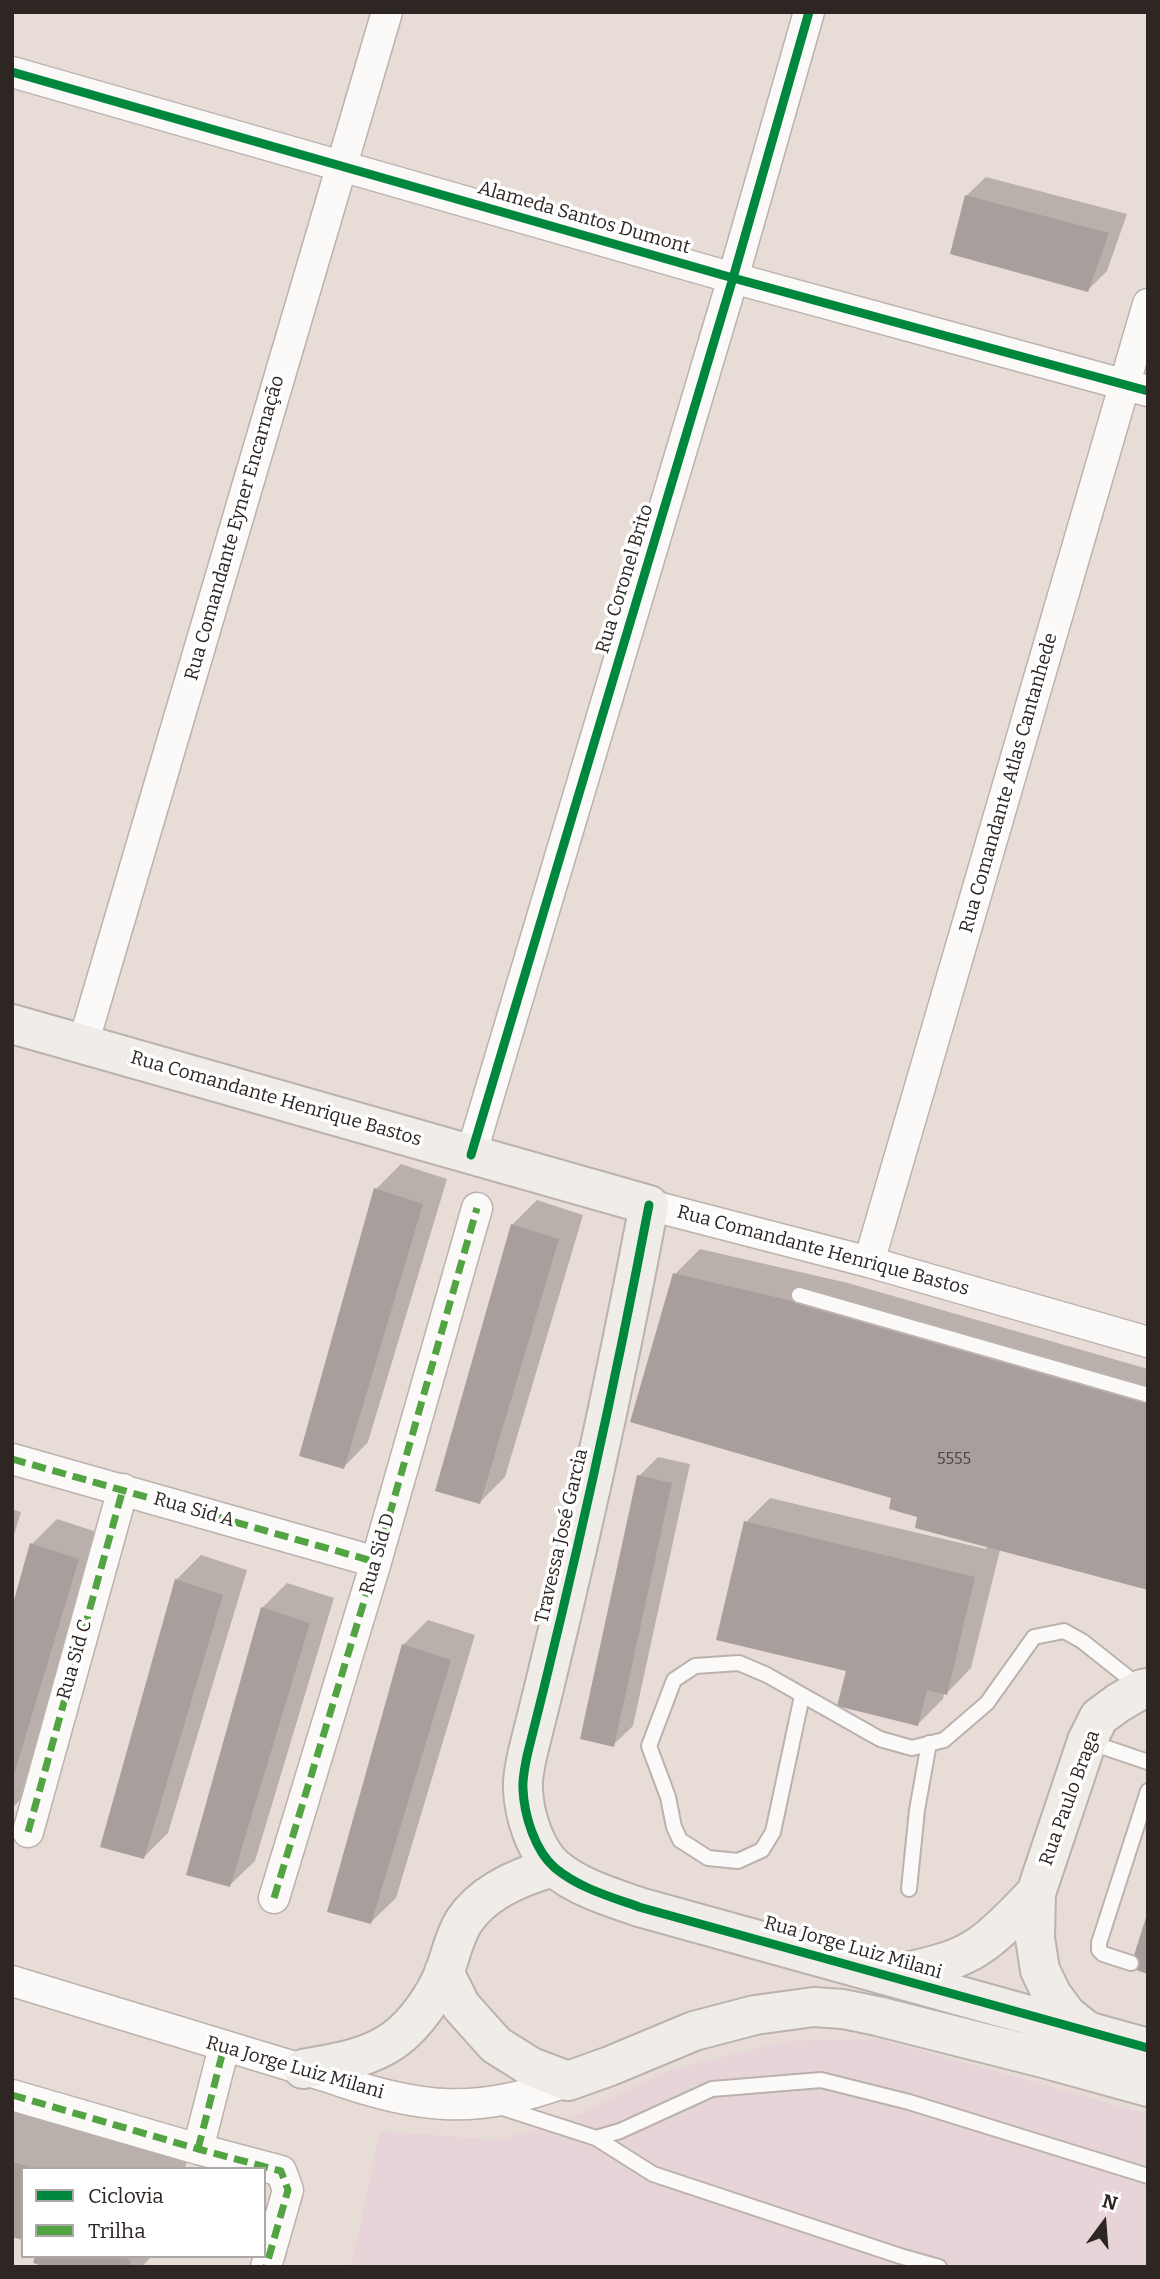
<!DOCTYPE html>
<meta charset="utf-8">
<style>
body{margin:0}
#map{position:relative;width:1160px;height:2279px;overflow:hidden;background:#e8dcd7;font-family:Bitter,serif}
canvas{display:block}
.frame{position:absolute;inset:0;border:14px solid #2e2622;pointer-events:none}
.legend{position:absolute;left:21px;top:2167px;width:245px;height:91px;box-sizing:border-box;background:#fff;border:2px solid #aba8a7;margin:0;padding:9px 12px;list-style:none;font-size:21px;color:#2e2622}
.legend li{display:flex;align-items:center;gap:14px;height:35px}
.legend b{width:35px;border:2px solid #aba8a7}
.north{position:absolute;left:1069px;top:2188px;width:70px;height:70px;-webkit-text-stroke:5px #fff;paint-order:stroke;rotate:16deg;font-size:19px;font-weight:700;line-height:28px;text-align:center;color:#2e2622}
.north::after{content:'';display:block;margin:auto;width:24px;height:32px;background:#2e2622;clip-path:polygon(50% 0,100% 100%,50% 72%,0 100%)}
</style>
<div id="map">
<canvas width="1160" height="2279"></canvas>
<div class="frame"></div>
<ul class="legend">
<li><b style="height:9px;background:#00873e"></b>Ciclovia</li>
<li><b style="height:9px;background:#52a341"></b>Trilha</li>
</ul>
<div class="north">N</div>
</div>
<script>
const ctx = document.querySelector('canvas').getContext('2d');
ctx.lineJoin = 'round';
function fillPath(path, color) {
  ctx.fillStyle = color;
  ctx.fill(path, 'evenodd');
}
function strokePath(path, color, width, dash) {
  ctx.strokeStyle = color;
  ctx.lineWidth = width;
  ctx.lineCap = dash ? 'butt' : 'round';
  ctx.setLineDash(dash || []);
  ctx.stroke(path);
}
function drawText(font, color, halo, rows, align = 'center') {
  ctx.font = font + ' Bitter,serif';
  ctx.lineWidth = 7;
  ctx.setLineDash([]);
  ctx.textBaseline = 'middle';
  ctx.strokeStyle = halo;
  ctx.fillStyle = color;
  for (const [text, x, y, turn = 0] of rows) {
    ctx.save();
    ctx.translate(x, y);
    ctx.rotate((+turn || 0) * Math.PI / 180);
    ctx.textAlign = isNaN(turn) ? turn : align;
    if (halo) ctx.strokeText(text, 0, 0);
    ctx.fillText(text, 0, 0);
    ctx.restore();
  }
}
fillPath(new Path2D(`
 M880,2039L1148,2114V2267H351L380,2131L499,2140L583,2113L671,2070L786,2041Z`), '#e6d4d9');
fillPath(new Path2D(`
 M986,177L1127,214L1107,271L1088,290L966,196Z
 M401,1164L447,1179L368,1442L344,1467L376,1189Z
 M537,1200L583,1215L505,1477L480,1502L512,1225Z
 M700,1249L848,1283L1148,1369V1588L1000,1550L971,1668L947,1693H944L943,1699L918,1724L746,1522L770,1498L986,1549L987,1546L919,1515L893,1497L675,1274Z
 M658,1457L690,1464L633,1726L613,1745L639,1476Z
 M12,1509L21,1512L12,1541Z
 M57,1519L103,1534L24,1796L12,1808V1613L32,1544Z
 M201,1555L247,1570L168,1833L144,1857L176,1580Z
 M287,1583L334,1598L255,1861L230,1885L262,1608Z
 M428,1620L475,1635L396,1898L371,1922L403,1645Z
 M12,2091L28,2095L24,2114L114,2138L192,2142L185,2168L23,2169L12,2235Z
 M37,2256H152L142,2267H52Z`), '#0003');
fillPath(new Path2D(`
 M965,195L1109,233L1088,292L950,254Z
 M374,1188L423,1204L344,1469L299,1456Z
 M511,1224L559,1239L480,1504L435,1491Z
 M673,1273L822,1308L1148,1400V1590L915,1528L917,1517L889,1509L891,1498L630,1422Z
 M637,1475L672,1483L614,1747L580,1739Z
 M744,1521L975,1577L947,1695L927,1690L918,1726L837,1706L846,1671L716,1640Z
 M30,1543L79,1559L13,1778L12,1607Z
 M175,1579L223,1595L144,1859L100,1847Z
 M261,1607L310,1623L230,1887L186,1875Z
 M402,1644L451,1660L371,1924L327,1912Z
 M1148,1911V1974L1130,1968Z
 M12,2162L35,2168L23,2169V2240L12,2237Z
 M35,2256H117L131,2260L129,2267H46L33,2263Z`), '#a89e9c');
const lane = new Path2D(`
 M799,1295L1148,1395
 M802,1696L773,1832L762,1850L738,1861L708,1858L680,1840L674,1827L668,1797L649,1746L674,1680L695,1666L739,1663L767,1675L880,1739L912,1748L944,1740L987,1703L1034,1637L1064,1631L1082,1641L1140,1687
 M1089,1742L1148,1762
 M909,1889L917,1810L929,1743
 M1131,1963L1103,1954L1099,1950V1943L1148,1791
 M500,2107L596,2138L653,2174L900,2256L939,2267
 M596,2138L620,2131L712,2089L821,2080L909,2102L1148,2176`);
const street = new Path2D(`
 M12,72L733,278L1148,391
 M83,1044L387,12
 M471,1155L733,278L809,12
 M649,1205L869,1262L1148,1342
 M869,1262L1148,304
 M12,1459L376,1562
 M28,1832L123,1489
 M274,1898L376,1562L477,1208
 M12,1981L331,2078C420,2110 479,2115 568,2081
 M12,2095L198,2149L281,2171L288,2190L266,2267
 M198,2149L224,2047`);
const secondary = new Path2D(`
 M12,1024L649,1205C614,1390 573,1574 527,1756C525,1767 522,1779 523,1789C524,1815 535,1851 555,1868C579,1888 611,1897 639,1907L1148,2048
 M444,1972L461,2006L496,2045L531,2067L568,2081L610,2066L694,2031L755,2015L814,2007L843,2009L877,2016L1043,2058L1148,2087
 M890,1976C920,1968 953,1964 979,1946C1000,1932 1018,1911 1036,1893
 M1087,2031L1067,2015L1052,1995L1040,1970L1035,1938L1036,1893L1087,1741L1099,1717L1118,1703L1142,1689L1148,1688
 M303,2069C335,2063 367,2059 394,2040C416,2024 435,1996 445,1971C451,1954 454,1937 464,1921C484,1891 521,1876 554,1867`);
strokePath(lane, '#bbb2ae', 18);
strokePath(street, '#bbb2ae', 33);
strokePath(secondary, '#bbb2ae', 42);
strokePath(lane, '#fcfaf9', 14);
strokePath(street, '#fcfaf9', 30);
strokePath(secondary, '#f0ede9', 38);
strokePath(new Path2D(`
 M12,1459L376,1562
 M28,1832L123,1489
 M274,1898L376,1562L477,1208
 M12,2095L198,2149L281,2171L288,2190L266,2267
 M198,2149L224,2047`), '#52a341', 7, [14, 7]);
strokePath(new Path2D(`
 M12,72L733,278L1148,391
 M471,1155L733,278L809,12
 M649,1205C614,1390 573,1574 527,1756C525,1767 522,1779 523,1789C524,1815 535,1851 555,1868C579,1888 611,1897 639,1907L1148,2048`), '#00873e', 9);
drawText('16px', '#4c4440', null, [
 ["5555",954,1460]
]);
drawText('19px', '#2e2622', '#fff', [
 ["Alameda Santos Dumont",584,218,16],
 ["Rua Comandante Eyner Encarnação",235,528,-74],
 ["Rua Coronel Brito",625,579,-73],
 ["Rua Comandante Atlas Cantanhede",1009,783,-74],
 ["Rua Comandante Henrique Bastos",276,1099,16],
 ["Rua Comandante Henrique Bastos",823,1251,15],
 ["Rua Sid A",194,1510,16],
 ["Travessa José Garcia",562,1536,-77],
 ["Rua Sid D",378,1554,-74],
 ["Rua Sid C",75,1660,-74],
 ["Rua Paulo Braga",1070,1798,-70],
 ["Rua Jorge Luiz Milani",853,1948,16],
 ["Rua Jorge Luiz Milani",295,2068,16]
]);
</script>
